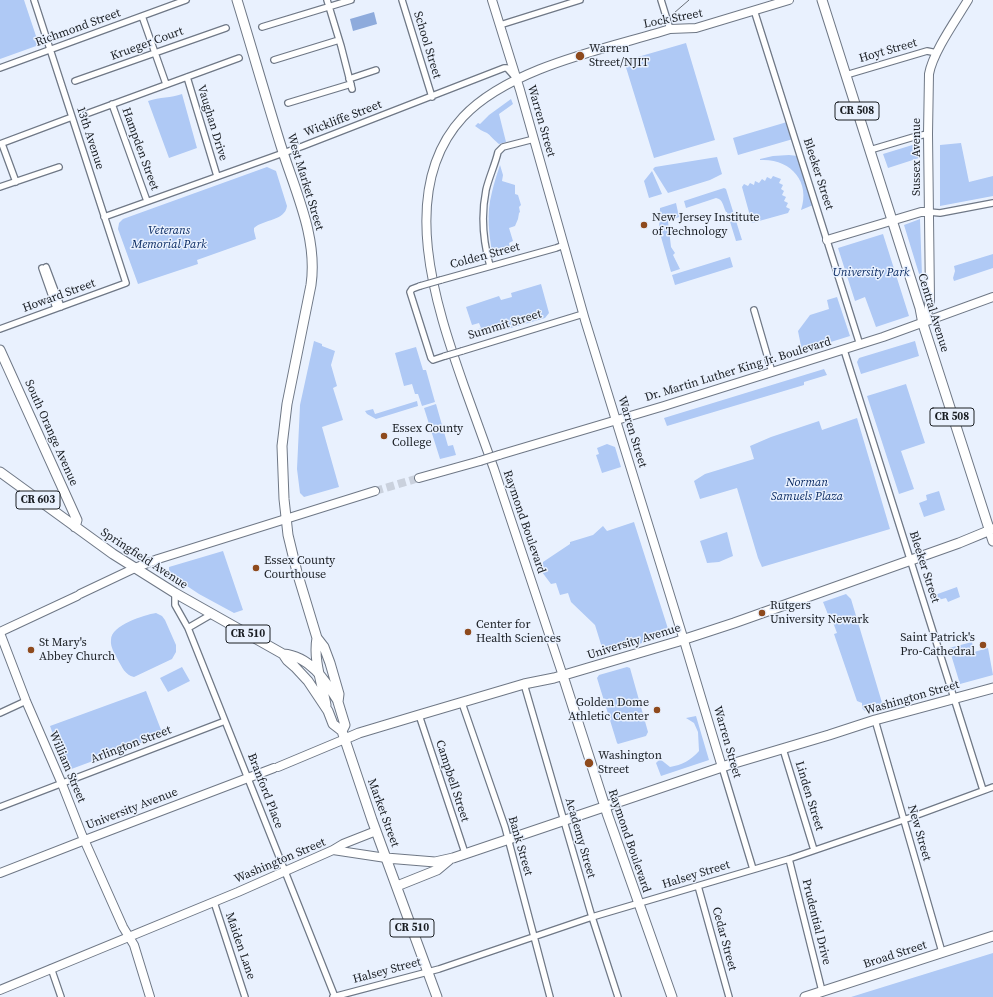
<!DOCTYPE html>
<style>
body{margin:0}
canvas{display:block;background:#e9f1fe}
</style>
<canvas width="993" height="997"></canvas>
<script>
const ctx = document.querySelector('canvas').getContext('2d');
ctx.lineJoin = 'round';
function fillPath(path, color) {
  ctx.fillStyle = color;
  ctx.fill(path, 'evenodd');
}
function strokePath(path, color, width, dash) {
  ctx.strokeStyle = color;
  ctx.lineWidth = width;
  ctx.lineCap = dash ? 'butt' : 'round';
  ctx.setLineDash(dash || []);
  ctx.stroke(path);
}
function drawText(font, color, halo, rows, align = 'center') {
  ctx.font = font + ' "Source Serif 4",serif';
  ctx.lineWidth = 3;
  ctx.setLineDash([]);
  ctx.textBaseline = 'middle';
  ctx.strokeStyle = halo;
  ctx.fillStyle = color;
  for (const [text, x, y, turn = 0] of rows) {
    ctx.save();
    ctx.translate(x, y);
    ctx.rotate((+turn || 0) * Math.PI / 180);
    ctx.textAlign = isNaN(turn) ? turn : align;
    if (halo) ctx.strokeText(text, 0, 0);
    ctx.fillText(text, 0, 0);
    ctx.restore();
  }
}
fillPath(new Path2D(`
 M0,0H24L39,45L0,59Z
 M686,43L715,140L654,158L624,61Z
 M182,94L197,148L169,158L148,101C160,97 171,98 182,94Z
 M511,99L513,104L499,114L506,142L499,144C496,142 489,134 487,133C482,131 479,129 475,126L478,123L480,124L489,115Z
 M787,122L793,139L738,155L733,138Z
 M919,143V158L888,168L883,154Z
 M961,143L969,182L993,176V196L940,206V145Z
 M789,155L798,156L813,205L801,210C811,181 790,158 760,160V159L773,156Z
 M717,157L722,174L710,180L668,193L653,169L655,167Z
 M500,165L503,175L502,181L515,185V194L518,195L521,205L519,207L520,212L519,213L518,219L515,226L509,228L513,241L509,243L511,253L493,258C489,235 486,214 492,192C494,183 497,174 500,165Z
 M267,167L276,171L287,206C285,221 264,219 254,228V231L256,239L197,260L198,264L138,284L118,229L119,223L123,219Z
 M652,171L662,194L649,198L644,181Z
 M773,176L781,179L779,183L783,185L781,189L784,191L782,195L786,197L784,201L788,203L786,207L790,209L788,213L752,223L742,187L744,184L748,186L750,183L754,185L755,181L759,183L762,179L765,181L767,177L771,179Z
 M724,188L726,189L742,240L736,241L727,212H726C723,206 723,199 716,198L686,208L684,201Z
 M676,203L679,217L668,221L671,247L675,253L673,255L680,269L671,272L659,230L660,208Z
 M920,219L922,276L920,277L904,225Z
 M883,234L909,316L876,327L865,297L855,301L838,248Z
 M993,254V268L954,281L953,278L955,271L954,266Z
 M730,257L733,267L675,285L672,275Z
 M541,284L549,313L545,318L476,338L473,331L481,328L479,323L472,325L466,307L499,296L501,300L512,297L511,293Z
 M837,297L850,336L802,351L798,331L810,315L829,309L827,300Z
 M314,341L322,344V346L335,351L331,365L337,386L333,388L343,420L322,427L339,487L304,497L300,493L297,469L300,405Z
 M915,341L919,356L861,374L857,362L859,358Z
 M416,347L423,370H426L435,402L422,406L418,394H415L412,384L404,386L395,353Z
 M824,369L827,375L804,382V385L667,426L664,418Z
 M906,384L925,443L901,451L914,489L899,494L867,396Z
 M417,401L418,406L376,419L367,414L365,411L373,409L375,414Z
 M436,404L448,446L453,445L456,455L440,459L424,408Z
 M857,418L890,529L762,567L758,558L737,488L700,499L694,481L705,474L754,459L750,446L771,437L819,421L822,430Z
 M607,444L615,447L621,467L602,473L596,455L599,454L597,448Z
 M939,491L945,510L924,517L919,503L927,500L926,495Z
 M634,522L670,635L604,654L595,625L571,602L568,593L560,595L556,583L551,584L542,572L543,562L570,544V542L593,535L603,526L607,531Z
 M727,532L733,556L719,562L707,563L700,541Z
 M223,551L243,610L234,613L199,594L169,574V567Z
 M957,587L960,597L948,602L946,598L934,601L932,596Z
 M846,594L851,599L883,706L865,711L862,708V703L857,701L834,634L837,633L831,617H829L823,602Z
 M156,613L162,616L165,620L176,645V652L172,659L134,677C125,675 122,667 118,660C115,654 110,647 111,640C111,625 144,615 156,613Z
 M972,642L974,652L988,648L993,675L960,684L949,648Z
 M182,667L190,681L168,692L160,678Z
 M627,667L630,668L648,732L646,736L618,744L617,743L597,678L599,675Z
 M146,691L163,735L66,771L50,726Z
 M696,716L709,760L661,776L656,763L660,759L670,767C682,765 691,760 699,751L698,732L694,723L686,718Z
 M993,953V997H851Z`), '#afc9f5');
fillPath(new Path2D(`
 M374,12L377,24L353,31L350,19Z`), '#8eabdc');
strokePath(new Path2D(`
 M375,491L419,478`), '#cad1dd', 8, [8, 4]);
const street = new Path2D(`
 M327,0L341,46L352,89
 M402,0L432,97
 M661,0L670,29
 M754,10L860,345
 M142,16L166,84
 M500,25L580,0
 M262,27L351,0
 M274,60L339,40
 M0,68L186,0
 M846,75L927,51L937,53
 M187,77L217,176
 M349,79L376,70
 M75,81L226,28
 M288,103L351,84
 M112,104L147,201
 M86,114L239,58
 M0,144L72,117
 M2,144L16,182
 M870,150L917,136L928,134
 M0,187L59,167
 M929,212L940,213L993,203
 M104,217L303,146L504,68H507L515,77
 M490,266C483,241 481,215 486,190C489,177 495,165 498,152L503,147L534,139
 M46,267L61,307
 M42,268L56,308
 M441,280L556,248L564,245
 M420,286L412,289L410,292L431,358L433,360L445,356
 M754,310L772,372
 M0,329L126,283L34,0
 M844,350L983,790
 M462,351L583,314
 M175,593V605L188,628L335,997
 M188,628L212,614
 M524,684L592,917L618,997
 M462,703L505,827L550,997
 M0,713L26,701
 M419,715L465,853
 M875,720L942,952
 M783,749L814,850
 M722,767L753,869
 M0,807L225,721
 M789,859L822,991
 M698,886L729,997
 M214,902L245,997
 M51,968L61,997
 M333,997L439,969L592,917L789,859L909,818L993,787`);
const secondary = new Path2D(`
 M492,0L520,90L585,320L682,634L722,767
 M827,240L921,212H929
 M923,324L928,311L930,300L928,134L929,74C933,52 956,20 968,0
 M499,455L664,406L883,337L993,297
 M419,478L480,461
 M80,594L135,568L158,559L375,491
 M0,632L77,596
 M0,633L26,701L62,784L82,835L123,927L134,945L150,997
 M563,676C540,607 517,538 494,469C484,441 474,413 464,386C436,306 396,189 463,117C507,70 595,51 657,33L670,29L696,28L789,0
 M278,767L345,739
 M333,850L386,858
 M0,873L85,840L274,768
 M0,990L238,892L333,850L343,844L376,831`);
const primary = new Path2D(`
 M237,0C252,49 266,98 281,146C295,191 318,237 311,285L287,404L282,446L284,499L288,535L297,572L317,638L324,647L330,663L339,694L338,702L345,725L342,731L372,820L437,997
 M822,0L920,308L923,324L993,541
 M0,350L77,520L75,527
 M0,472L113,554L175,593L283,654C310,656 325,680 338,701
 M317,638C313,660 322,683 326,705
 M283,654L287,660L295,667L308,681L328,711L333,724L342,731
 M563,676L608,816L672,997
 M345,739L359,733L419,715L524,684L554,678L676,642L734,623L959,543L993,529
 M386,858L435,862L453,858L728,765L829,735L875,720L993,688
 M397,886L437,870L449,860
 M805,997L993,936`);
strokePath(street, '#6f7886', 8);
strokePath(secondary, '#6f7886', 10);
strokePath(primary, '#6f7886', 11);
strokePath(street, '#fff', 5.5);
strokePath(secondary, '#fff', 8);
strokePath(primary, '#fff', 9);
strokePath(new Path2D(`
 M674,13L689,0`), '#686e76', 1);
const streetBridge = new Path2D(`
 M420,286L441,280
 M445,356L462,351`);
const secondaryBridge = new Path2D(`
 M480,461L499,455`);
strokePath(streetBridge, '#6f7886', 8, []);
strokePath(secondaryBridge, '#6f7886', 10, []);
strokePath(streetBridge, '#fff', 5.5);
strokePath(secondaryBridge, '#fff', 8);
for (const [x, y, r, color] of [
 [580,56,5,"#8e4a1d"],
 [644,225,4,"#8e4a1d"],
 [384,436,4,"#8e4a1d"],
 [256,568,4,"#8e4a1d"],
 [762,613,4,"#8e4a1d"],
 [468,632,4,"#8e4a1d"],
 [983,645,4,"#8e4a1d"],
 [31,650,4,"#8e4a1d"],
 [657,710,4,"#8e4a1d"],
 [589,763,5,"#8e4a1d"]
]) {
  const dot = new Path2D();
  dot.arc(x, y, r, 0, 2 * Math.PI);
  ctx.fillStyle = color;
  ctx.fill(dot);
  strokePath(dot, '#e9f1fe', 1.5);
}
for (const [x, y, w] of [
 [857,111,44],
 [952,417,44],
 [38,500,44],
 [248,634,44],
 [412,928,44]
]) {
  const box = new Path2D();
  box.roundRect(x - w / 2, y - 9, w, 18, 3);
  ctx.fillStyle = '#e9f1fe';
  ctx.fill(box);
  strokePath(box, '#1a1e23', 1);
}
drawText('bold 11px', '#1a1e23', null, [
 ["CR 508",857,111],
 ["CR 508",952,417],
 ["CR 603",38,500],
 ["CR 510",248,634],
 ["CR 510",412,928]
]);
drawText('12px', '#1a1e23', '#e9f1fe', [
 ["Lock Street",673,19,-11],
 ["Richmond Street",78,28,-20],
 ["Krueger Court",147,44,-20],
 ["School Street",427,45,73],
 ["Hoyt Street",888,51,-16],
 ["Wickliffe Street",343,119,-21],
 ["Warren Street",541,121,74],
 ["Vaughan Drive",212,123,73],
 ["13th Avenue",90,138,72],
 ["Hampden Street",140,149,70],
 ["Sussex Avenue",917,157,-90],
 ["Bleeker Street",818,174,72],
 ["West Market Street",305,182,73],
 ["Colden Street",485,256,-15],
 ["Howard Street",59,296,-20],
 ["Central Avenue",933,313,73],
 ["Summit Street",505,325,-17],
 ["Dr. Martin Luther King Jr. Boulevard",738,370,-17],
 ["Warren Street",632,432,73],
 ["South Orange Avenue",51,433,66],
 ["Raymond Boulevard",524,522,71],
 ["Springfield Avenue",144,559,33],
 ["Bleeker Street",924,567,72],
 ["University Avenue",634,642,-17],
 ["Washington Street",912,698,-16],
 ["Warren Street",727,742,74],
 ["Arlington Street",131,745,-21],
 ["William Street",67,767,67],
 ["Campbell Street",452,781,72],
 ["Branford Place",265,791,69],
 ["Linden Street",809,796,73],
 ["University Avenue",132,809,-21],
 ["Market Street",383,813,70],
 ["New Street",919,833,74],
 ["Academy Street",580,838,74],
 ["Raymond Boulevard",629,841,71],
 ["Bank Street",520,846,74],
 ["Washington Street",280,861,-23],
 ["Halsey Street",696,875,-17],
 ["Prudential Drive",816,922,76],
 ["Cedar Street",724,939,75],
 ["Maiden Lane",240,946,71],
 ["Broad Street",895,955,-18],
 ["Halsey Street",387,971,-15]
]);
drawText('12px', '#1a1e23', '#e9f1fe', [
 ["Warren",589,49],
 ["Street/NJIT",589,63],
 ["New Jersey Institute",652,218],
 ["of Technology",652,232],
 ["Essex County",392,429],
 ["College",392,443],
 ["Essex County",264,561],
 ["Courthouse",264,575],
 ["Rutgers",770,606],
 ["University Newark",770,620],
 ["Center for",476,625],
 ["Health Sciences",476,639],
 ["Saint Patrick's",975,638,"right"],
 ["Pro-Cathedral",975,652,"right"],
 ["St Mary's",39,643],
 ["Abbey Church",39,657],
 ["Golden Dome",649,703,"right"],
 ["Athletic Center",649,717,"right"],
 ["Washington",598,756],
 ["Street",598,770]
], 'left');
drawText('italic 12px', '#082962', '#e9f1fe', [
 ["Veterans",169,231],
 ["Memorial Park",169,245],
 ["University Park",871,273],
 ["Norman",807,483],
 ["Samuels Plaza",807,497]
]);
</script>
